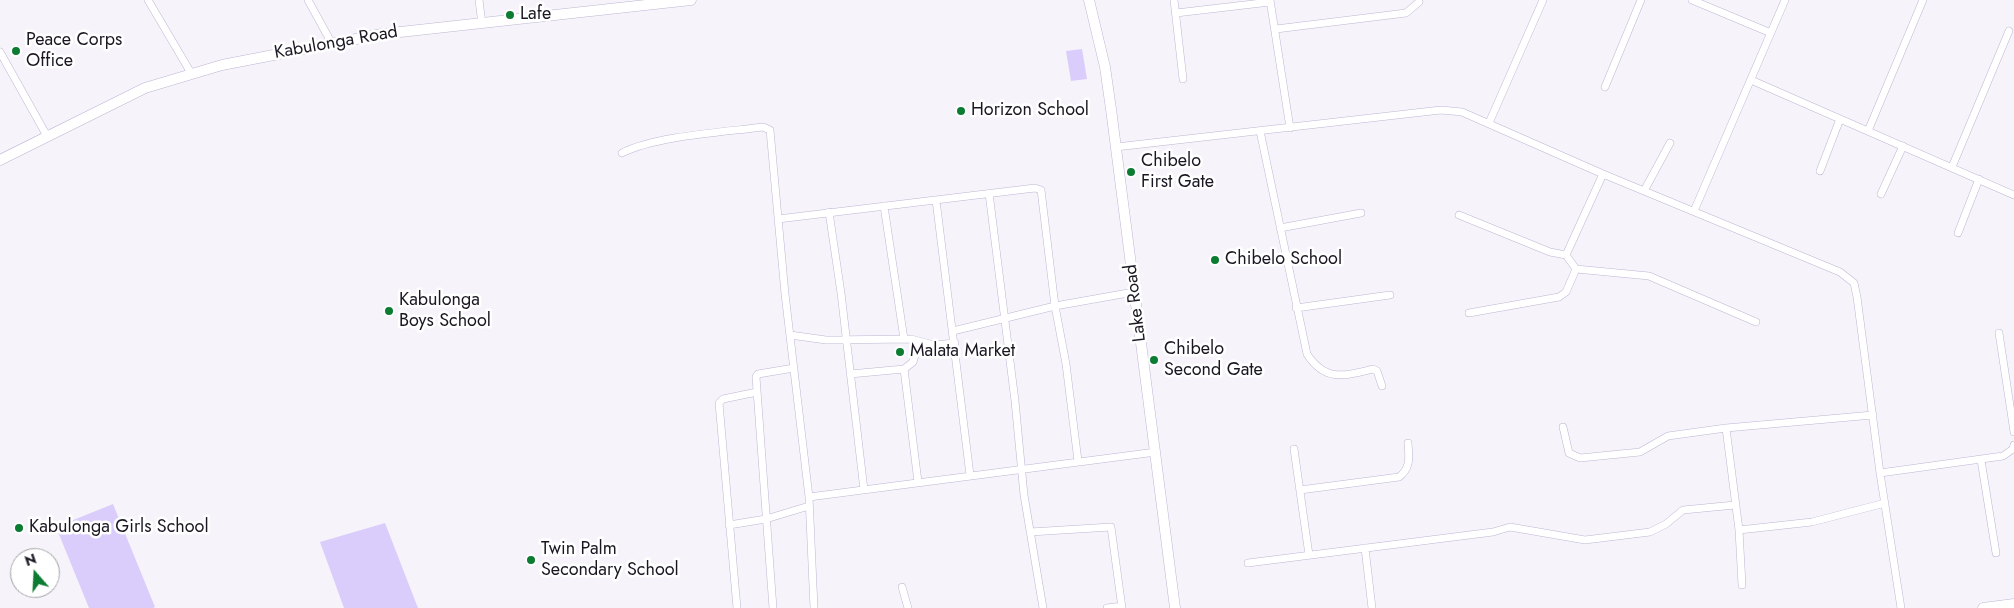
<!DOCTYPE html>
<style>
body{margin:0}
#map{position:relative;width:2014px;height:608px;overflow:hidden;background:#f6f4fa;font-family:Jost,sans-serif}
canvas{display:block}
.north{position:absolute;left:10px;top:548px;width:50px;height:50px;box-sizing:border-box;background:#fff;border:1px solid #a3a2a7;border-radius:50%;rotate:341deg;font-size:14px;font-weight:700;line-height:20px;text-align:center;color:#1a1722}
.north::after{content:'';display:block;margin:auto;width:18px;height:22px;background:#0b7c31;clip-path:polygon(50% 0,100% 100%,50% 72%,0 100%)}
</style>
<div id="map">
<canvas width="2014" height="608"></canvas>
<div class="north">N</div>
</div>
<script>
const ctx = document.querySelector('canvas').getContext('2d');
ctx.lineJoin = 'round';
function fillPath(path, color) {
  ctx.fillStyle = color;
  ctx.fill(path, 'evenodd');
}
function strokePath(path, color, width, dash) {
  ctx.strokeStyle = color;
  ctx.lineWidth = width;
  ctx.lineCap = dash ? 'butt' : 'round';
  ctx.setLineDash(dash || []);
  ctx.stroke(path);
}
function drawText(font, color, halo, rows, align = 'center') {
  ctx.font = font + ' Jost,sans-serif';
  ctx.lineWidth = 5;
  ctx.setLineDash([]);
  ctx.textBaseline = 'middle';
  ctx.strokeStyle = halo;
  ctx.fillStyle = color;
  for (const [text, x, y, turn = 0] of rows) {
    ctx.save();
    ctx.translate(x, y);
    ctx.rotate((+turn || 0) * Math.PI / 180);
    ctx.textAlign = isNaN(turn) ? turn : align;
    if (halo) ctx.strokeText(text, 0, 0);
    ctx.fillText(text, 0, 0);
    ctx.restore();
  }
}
fillPath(new Path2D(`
 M1082,49L1087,79L1071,81L1066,51Z
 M113,504L155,607L153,608H89L56,527Z
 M385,523L418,608H344L320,542Z`), '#dacdfb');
const minor = new Path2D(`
 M148,0L191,73
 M308,0L331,42
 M479,0L482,24
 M1174,0L1183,79
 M1270,0L1290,128
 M1692,0L1771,33
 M1176,13L1270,2
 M1276,29L1406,13L1419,2
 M0,52L47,136
 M1751,80L2014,195
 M1605,87L1641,0
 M1489,123L1543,0
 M1260,131L1307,354C1325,382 1344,376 1373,369L1377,371L1382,386
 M1868,131L1923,0
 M1116,147L1441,110L1462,112L1603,174L1840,272L1854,283L1857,297L1880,473L1901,608
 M622,153C655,136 725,132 763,127L770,130L785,294L809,497L814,608
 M1952,167L2009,31
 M1820,171L1840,119
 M1603,174L1566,255L1576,269L1649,276L1756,322
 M1644,191L1670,143
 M989,193L1015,401L1024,495L1043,608
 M1881,194L1903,146
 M936,200L970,475
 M884,206L904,339
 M1694,211L1785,0
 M829,212L841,293L864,490
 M1459,215L1550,252L1566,255
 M778,219L1035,188L1041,190L1055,306L1066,364L1078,461
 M1280,228L1361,213
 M1958,233L1979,179
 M1296,308L1390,295
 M1469,313L1559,297L1566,292L1576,269
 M953,331L1055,306L1134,292
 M1999,333L2014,432
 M790,335L826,340L911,339L934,345L955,343
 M904,369L918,482
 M850,374L904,369L913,362L919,342
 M1563,427L1569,453L1580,458L1640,452L1668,436L1726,428L1873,415
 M1726,428L1739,530L1742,585
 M1294,449L1309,555
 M1981,460L1996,553
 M1880,473L2003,456L2013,449L2014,445
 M1300,490L1399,477C1411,468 1409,457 1408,443
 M809,497L1156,452
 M729,525L766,519L809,506
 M1739,530L1812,522L1885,503
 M1030,532L1111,527L1122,608
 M1365,548L1372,608
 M1248,563L1493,532L1510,527L1585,540L1650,532L1666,524L1683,510L1735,505
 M902,587L908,608
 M737,608L719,403L723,399L757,392
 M773,608L756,377L758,374L794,368
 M1107,608L1122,606`);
const secondary = new Path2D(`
 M1089,0L1105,67L1111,109L1175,608
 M0,160L145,88L222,65L382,34L691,0
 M1983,608L2014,604`);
strokePath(minor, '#bdb5d3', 8);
strokePath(secondary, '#bdb5d3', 11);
strokePath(minor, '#fff', 7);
strokePath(secondary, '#fff', 10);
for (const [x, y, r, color] of [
 [510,15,5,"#0b7c31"],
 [16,51,5,"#0b7c31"],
 [961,111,5,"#0b7c31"],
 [1131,172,5,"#0b7c31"],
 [1215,260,5,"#0b7c31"],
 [389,311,5,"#0b7c31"],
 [900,352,5,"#0b7c31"],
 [1154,360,5,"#0b7c31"],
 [19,528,5,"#0b7c31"],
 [531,560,5,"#0b7c31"]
]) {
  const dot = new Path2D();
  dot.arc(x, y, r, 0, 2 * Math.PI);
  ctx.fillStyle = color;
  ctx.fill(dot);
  strokePath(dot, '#fff', 2);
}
drawText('18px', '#1a1722', '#fff', [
 ["Lafe",520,15],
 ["Peace Corps",26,41],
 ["Office",26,62],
 ["Horizon School",971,111],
 ["Chibelo",1141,162],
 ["First Gate",1141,183],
 ["Chibelo School",1225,260],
 ["Kabulonga",399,301],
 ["Boys School",399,322],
 ["Chibelo",1164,350],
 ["Second Gate",1164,371],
 ["Malata Market",910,352],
 ["Kabulonga Girls School",29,528],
 ["Twin Palm",541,550],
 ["Secondary School",541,571]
], 'left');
drawText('18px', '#1a1722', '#fff', [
 ["Kabulonga Road",336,43,-10],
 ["Lake Road",1136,303,-97]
]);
</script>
